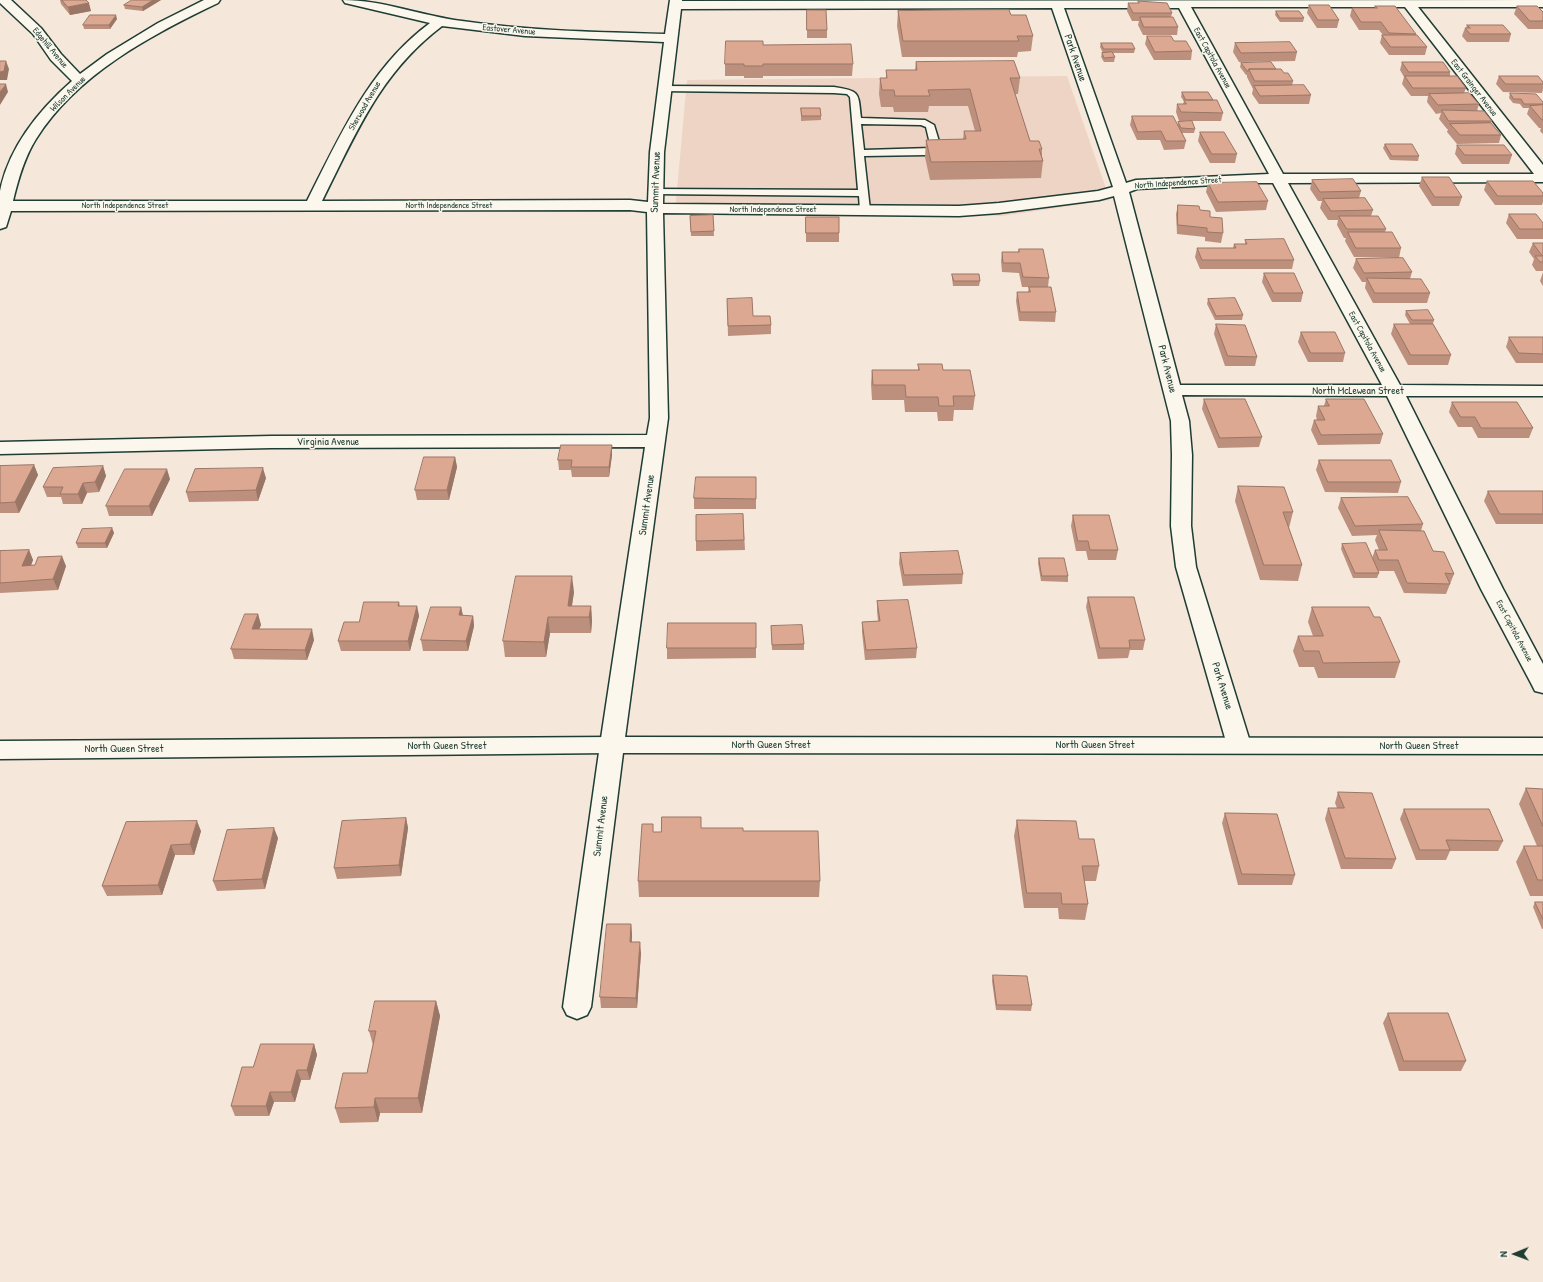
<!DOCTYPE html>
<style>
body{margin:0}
#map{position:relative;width:1543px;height:1282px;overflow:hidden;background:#f5e7da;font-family:"Patrick Hand",sans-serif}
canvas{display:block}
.north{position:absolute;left:1495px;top:1234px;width:40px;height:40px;-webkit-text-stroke:3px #fbf7ec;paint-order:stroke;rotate:269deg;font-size:11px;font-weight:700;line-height:16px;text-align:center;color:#1f3d34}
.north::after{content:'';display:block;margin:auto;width:14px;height:18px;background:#1f3d34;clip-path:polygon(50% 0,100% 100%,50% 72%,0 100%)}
</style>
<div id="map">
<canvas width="1543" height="1282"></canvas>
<div class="north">N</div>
</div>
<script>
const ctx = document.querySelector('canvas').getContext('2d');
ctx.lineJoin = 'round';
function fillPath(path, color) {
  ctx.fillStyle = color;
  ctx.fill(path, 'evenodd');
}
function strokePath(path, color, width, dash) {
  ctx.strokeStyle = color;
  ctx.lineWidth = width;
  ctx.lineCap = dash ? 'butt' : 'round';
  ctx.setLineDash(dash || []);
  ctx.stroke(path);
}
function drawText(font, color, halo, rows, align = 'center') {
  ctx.font = font + ' "Patrick Hand",sans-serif';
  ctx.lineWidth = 3;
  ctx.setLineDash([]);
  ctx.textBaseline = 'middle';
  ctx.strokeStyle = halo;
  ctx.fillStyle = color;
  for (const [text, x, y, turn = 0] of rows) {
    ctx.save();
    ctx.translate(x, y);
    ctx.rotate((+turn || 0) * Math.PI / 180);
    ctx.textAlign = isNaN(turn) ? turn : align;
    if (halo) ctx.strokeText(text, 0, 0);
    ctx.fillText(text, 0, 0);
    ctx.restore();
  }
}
fillPath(new Path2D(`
 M1067,76L1110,200L1002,216L675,212L687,80Z`), '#eed4c4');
const lane = new Path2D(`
 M664,86L834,87C861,91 858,93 861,118L925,120L934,125L941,148L937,153L926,155L864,156L870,210L865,213L860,210L859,196L655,194L650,191L652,189L858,190L850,97L847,94L834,93L661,91L660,89ZM861,124L921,125L926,127L931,148L864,150Z`);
const street = new Path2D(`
 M0,0H11L41,28L61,54L80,74L107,54L158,23L204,0H220L218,3C151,35 77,74 36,139C24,158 18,180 13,201H307C340,136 369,68 430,23L345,3L343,0C383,0 422,16 462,21C529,31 598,32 665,34L670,0H682V1L1543,0V7H1418L1543,165V182L1288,183L1400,385L1543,386V396H1406L1503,589L1543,664V693L1535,691L1532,685L1481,589L1387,396L1182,395L1189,421L1192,455L1191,526L1196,567L1251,745L1247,751L1239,753L1231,751L1227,745L1176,567L1171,526L1172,455L1171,421L1114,196L1099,200L999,213L959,216L663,213L668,418L624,745L591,1007L587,1015L577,1019L567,1015L563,1007L600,745L645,447L271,448L0,454V442L271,436L647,435L650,418L647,212L630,210L11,211L6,227L0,229C0,217 0,203 0,191C9,147 39,110 72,81L51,60L33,34L0,3ZM1191,7H1405L1534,174H1283ZM1052,8L1113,187L1098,191L999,203L959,206L663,204L664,152L681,9ZM1064,8H1179L1269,174L1136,180L1126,183ZM442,26L525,36L664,42L650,152L648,202L630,200L322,201C356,133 380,73 442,26ZM1255,183H1273L1382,385H1180L1129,192L1137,189Z`);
const secondary = new Path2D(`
 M612,737L1543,738V754L612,753L0,759V741Z`);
strokePath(lane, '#1f3d34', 3);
strokePath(street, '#1f3d34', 3);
strokePath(secondary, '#1f3d34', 3);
fillPath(lane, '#fbf7ec');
fillPath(street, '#fbf7ec');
fillPath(secondary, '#fbf7ec');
fillPath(new Path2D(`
 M60,0H86L91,11L70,15L61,4Z
 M161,0L143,11L125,9L124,5Z
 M1138,1L1172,13L1171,17L1178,27L1177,35H1143L1138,25L1139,21H1132L1127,11L1128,3H1138Z
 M1309,5L1339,20L1337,28H1317L1307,13Z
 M1375,6L1416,34V35L1427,47L1425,55H1389L1380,43L1382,35H1383L1379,30H1359L1350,16L1352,8H1375Z
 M1517,6L1543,12V29H1528L1514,14Z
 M807,10L827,30V38H807Z
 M898,11L1011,15L1033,36L1031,51L1018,52L1017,57H902L897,26Z
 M1276,11L1304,18L1303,22H1280L1275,15Z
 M117,19L110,29H84L83,25Z
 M1467,25L1511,34L1509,42H1467L1462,36L1465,28H1466Z
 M1147,36L1174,41L1192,51L1191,60H1154L1145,44Z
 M1101,43L1135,49L1134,53H1113L1115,57L1114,62H1104L1101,57L1102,53H1103L1100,47Z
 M1235,43L1297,52L1295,61L1239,62L1233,52Z
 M763,45L853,64L852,76H763V78H744V76H725V64Z
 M916,62L1020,78L1018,94H1015L1030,141L1042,149V157L1043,161L1041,178L930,180L925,157L926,140L963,139L964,131H975L968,106H929L928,112H894L893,107H881L879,94L880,78H886V70H915Z
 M1402,62L1450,72V76L1466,88L1464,93L1479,104L1477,111L1492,121L1491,123L1501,135L1499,143L1457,144L1447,132L1448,129H1447L1439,119L1441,113L1436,114L1427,102L1428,96H1411L1402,84L1404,77L1400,70Z
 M1241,63L1276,69L1284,73L1293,81L1292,86L1311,95L1309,104H1259L1252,94L1253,89L1247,77V75H1246L1240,67Z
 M1499,76L1543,82V89L1542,93L1503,92L1496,84Z
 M1182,92L1213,100L1223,113L1221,121H1179L1176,112L1177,104H1183L1184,101L1181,97Z
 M1510,93L1543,102V134L1540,131L1541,128H1539L1527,114L1529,108H1523L1520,104L1513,103L1509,98Z
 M801,108L821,116V120L801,121Z
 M1132,116L1178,124V122L1195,129L1194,133H1182L1186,141L1184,149L1164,150L1160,140H1137L1130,125Z
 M1200,132L1237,154L1235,163H1210L1198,141Z
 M1385,144L1419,156L1418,161L1390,160L1383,148Z
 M1457,145L1512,155L1509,164H1462L1455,154Z
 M1422,177L1462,197L1459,206H1432L1419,186Z
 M1312,180L1361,191L1359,198L1373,210L1371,216L1386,229L1385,232L1401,248L1399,258L1354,257L1345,241L1346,238H1344L1337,225L1338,220H1328L1320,208L1322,201H1318L1310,189Z
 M1487,181L1543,193V202L1542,205H1495L1484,190Z
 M1208,183L1268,201L1266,210L1216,212L1206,192Z
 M1178,205L1200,210L1210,217L1223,233L1221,243L1205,241V237L1177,234L1176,214Z
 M1509,214L1543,223V239H1517L1506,223Z
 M713,215L714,236H691L690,216Z
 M806,217L839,233V242H806Z
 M1245,240L1294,260L1292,269H1200L1195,257L1197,248H1233L1234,244H1245Z
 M1533,243H1543V271H1536L1532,265L1534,259L1529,252Z
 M1019,249L1049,278L1048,287L1056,312L1055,322L1019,321L1016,301L1017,292H1028L1029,287H1022L1019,273L1002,272L1001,261L1002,252H1018Z
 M1356,259L1412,272L1410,279L1430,293L1427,303H1373L1365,288L1366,282H1362L1353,268Z
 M1543,272V286L1540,281Z
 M1264,273L1303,293L1301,302H1272L1262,282Z
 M952,274L980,281L979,286H953L952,278Z
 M727,299L753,316L771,325V334L728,336Z
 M1208,299L1243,315L1242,320H1215L1207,304Z
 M1406,311L1434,320L1433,324L1451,355L1448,365H1408L1391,334L1394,324H1410L1405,315Z
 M1216,324L1257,357L1255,366H1225L1214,334Z
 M1301,332L1345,353L1343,362H1308L1298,342Z
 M1509,337H1543V363H1516L1506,347Z
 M918,364L943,370L975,396L973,410H954L953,421H938L937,412H905L904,400H872L871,384L872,370H918Z
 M1204,399L1262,437L1259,447L1218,448L1202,409Z
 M1326,399L1383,434L1380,444L1318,445L1311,430L1314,420H1317L1316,416L1318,406H1324Z
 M1452,402L1533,428L1529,438H1478L1472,427H1458L1449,412Z
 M612,445V455L609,477H572L571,470H559L558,460Z
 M455,457L457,467L449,500H417L415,490Z
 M1319,460L1401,482L1398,493L1325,492L1316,470Z
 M34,465L38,475L19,513H0V466Z
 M103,466L106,476L99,492L87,493L82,504H63L61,497H47L43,487Z
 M756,477V509H694V498Z
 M266,478L258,501L189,502L186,492Z
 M170,479L152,516H109L106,506Z
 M1238,486L1293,512L1289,528L1302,565L1298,581L1260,580L1235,501Z
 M1488,491H1543V524H1496L1484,501Z
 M1341,498L1423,524L1421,531L1433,551L1454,574L1446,594L1404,593L1394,571H1378L1379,573L1377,578H1353L1341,549L1342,544L1372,558L1375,550H1379L1375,540L1377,535L1352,536L1338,508Z
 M743,514L745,550L696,551V541Z
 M1073,515L1118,550L1116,560H1088L1086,551H1076L1071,526Z
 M112,528L114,533L107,548H78L76,543Z
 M29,550L33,560L31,565L66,566L58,590L0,593V551Z
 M900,553L963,574L962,584L903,586L899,563Z
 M1039,558L1068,576V582L1041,581L1038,563Z
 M574,592L572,606H591L592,621L591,633H550L546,657H505L503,641Z
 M1088,597L1145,640L1143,650H1130L1128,658L1098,659L1086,607Z
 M877,601L917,648L916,658L865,660L862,632V622L878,621L877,611Z
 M399,602L400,606H417L419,616L410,651H341L338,641L359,622Z
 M461,607L463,615L473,616L474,626L468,651H423L421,640Z
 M1312,607L1374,617L1400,662L1395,678H1318L1314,667H1299L1293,651L1298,636H1313L1308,622Z
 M258,614L261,625L259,629L314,640L307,660L234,659L231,649Z
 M756,623V658L667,659V648Z
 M771,626L804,644V650H772Z
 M1526,788L1543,789V896H1530L1516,862L1524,846H1537L1519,804Z
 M1338,792L1396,859L1392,869H1341L1325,819L1328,808H1337L1335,803Z
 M1404,809L1503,841L1498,851H1450L1446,860H1416L1400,819Z
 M1225,813L1295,875L1292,885H1238L1222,823Z
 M406,818L408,828L401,876L337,879L334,868Z
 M1017,820L1079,839L1099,866L1096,881H1084L1088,904L1085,920L1059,919L1058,908H1024L1014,836Z
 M126,822L201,831L194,855H175L162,895L107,896L102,886Z
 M702,828L743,831L820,881L819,897H639L638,881L661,832Z
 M278,838L265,889L217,891L213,881Z
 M1535,902H1543V929H1542L1533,907Z
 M631,924L632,935V942L641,953L637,1008H601L600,997Z
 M993,975L1032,1005L1031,1011L996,1010L992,981Z
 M436,1001L440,1016L422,1113H380L378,1122L340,1123L335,1108L367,1073L373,1045L369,1031Z
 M1388,1013L1466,1061L1461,1071H1399L1383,1023Z
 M314,1044L317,1055L310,1080H301L295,1102H274L269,1116H235L231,1106L253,1067Z`), '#bd907d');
fillPath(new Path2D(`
 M153,0H161L143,11L142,7Z
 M89,3L91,11L70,15L68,7Z
 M116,15L117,19L110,29L109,25Z
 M6,61L9,69L7,80H0V72Z
 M6,84L8,92L0,105V92Z
 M612,445V455L609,477V467Z
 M455,457L457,467L449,500L447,490Z
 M34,465L38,475L19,513L15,502Z
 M103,466L106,476L99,492L95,482Z
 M263,468L266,478L258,501L256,490Z
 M167,469L170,479L152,516L149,506Z
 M83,483L87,493L82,504L78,494Z
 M112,528L114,533L107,548L105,543Z
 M29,550L33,560L27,576L22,566Z
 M62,556L66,566L58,590L53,579Z
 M572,576L574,592L570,617L568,606Z
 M417,606L419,616L410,651L408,641Z
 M591,606L592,621L591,633L589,617Z
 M461,607L463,617L459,615Z
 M258,614L261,625L255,639L252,629Z
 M473,616L474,626L468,651L466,641Z
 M548,617L550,633L546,657L544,642Z
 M312,629L314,640L307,660L305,650Z
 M406,818L408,828L401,876L399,865Z
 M197,821L201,831L194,855L190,844Z
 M274,828L278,838L265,889L262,879Z
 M171,845L175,855L162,895L158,885Z
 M631,924L632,935L631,953L630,942Z
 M640,942L641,953L637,1008L636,998Z
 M436,1001L440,1016L422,1113L418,1098Z
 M314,1044L317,1055L310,1080L307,1070Z
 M297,1070L301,1080L295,1102L291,1092Z
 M270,1092L274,1102L269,1116L266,1106Z
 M375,1098L380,1113L378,1122L374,1107Z`), '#9a7666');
const building = new Path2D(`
 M62,0H86L89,3L68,7Z
 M132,0H153L142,7L124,5Z
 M1138,1L1167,3L1172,13H1133L1128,3H1139Z
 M1309,5H1329L1339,20H1318Z
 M1375,6H1395L1416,34L1389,33L1381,22H1361L1352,8H1377Z
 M1517,6H1537L1543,12V21H1530Z
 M807,10H826L827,30H807Z
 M1009,10L1011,15H1026L1033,36H1017L1019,41H903L898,11Z
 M1276,11H1299L1304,18H1280Z
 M90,15H116L109,25H83Z
 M1140,17H1173L1178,27H1144Z
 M1467,25H1503L1511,34H1470L1465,28H1470Z
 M1382,35H1417L1427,47H1391Z
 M1147,36H1171L1174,41H1186L1192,51L1155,52Z
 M726,41H763V45L851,44L853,64H763V66H744V64H725Z
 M1290,42L1297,52L1241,53L1235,43Z
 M1101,43H1132L1135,49H1104Z
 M1112,52L1115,57L1104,58L1102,53Z
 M0,61H6L4,71L0,72Z
 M1014,61L1020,78H1010L1030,141H1039L1042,149H1039L1043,161L931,162L926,140L966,139L964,131H981L970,89L928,90L930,96H895L894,90H882L880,78H887L886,70H917L916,62Z
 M1271,62L1276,69H1249L1248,71H1247L1241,63Z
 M1402,62H1443L1450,72H1409Z
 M1249,69H1281L1284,73H1288L1293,81H1255Z
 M1405,76H1457L1466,88H1413Z
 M1499,76H1538L1543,82V84H1506Z
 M0,84H6L0,92Z
 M1304,85L1311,95L1260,96L1254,86Z
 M1182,92H1208L1213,100H1186Z
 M1469,93L1479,104L1438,105L1429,94Z
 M1510,93L1536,94L1543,102V104H1524L1521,99H1514Z
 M1184,100H1217L1223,113L1181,112L1177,104H1186Z
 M1543,105V120H1542L1530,106Z
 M801,108H820L821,116H802Z
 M1442,110L1484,111L1492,121H1449Z
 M1132,116H1173L1186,141H1166L1161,131L1138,132Z
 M1192,121L1195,129L1181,128L1178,122Z
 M1491,123L1501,135H1460L1450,124Z
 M1200,132H1224L1237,154H1212Z
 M1385,144H1412L1419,156H1392Z
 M1457,145H1504L1512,155H1465Z
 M1422,177H1449L1462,197H1435Z
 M1353,179L1361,191L1320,192L1312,180Z
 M1487,181H1533L1543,193V196H1498Z
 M1257,182L1268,201L1218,202L1208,183Z
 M1365,198L1373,210L1331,211L1323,199Z
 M1178,205L1199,206L1200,210L1210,211V217L1222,218L1223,233L1207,232V228L1178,225Z
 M1509,214H1536L1543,223V229H1520Z
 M713,215L714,231L691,232L690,216Z
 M1339,216H1378L1386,229H1347Z
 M806,217H839V233H806Z
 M1348,232H1392L1401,248H1356Z
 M1284,239L1294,260H1202L1197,248H1236L1234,244H1247L1245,240Z
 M1533,243H1543V262H1540L1535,256H1542Z
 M1019,249H1043L1049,278L1023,277L1020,263H1003L1002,252H1019Z
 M1403,258L1412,272L1364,273L1356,259Z
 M1264,273H1294L1303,293H1274Z
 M952,274H979L980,281H954Z
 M1367,278L1421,279L1430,293H1375Z
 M1029,287H1051L1056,312H1020L1017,292H1030Z
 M752,298L753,316H770L771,325L728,326L727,299Z
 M1235,298L1243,315L1216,316L1208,299Z
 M1428,310L1434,320H1412L1406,311Z
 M1216,324L1245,325L1257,357L1228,356Z
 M1394,324H1433L1451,355H1411Z
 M1301,332H1335L1345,353H1311Z
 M1509,337H1543V354L1519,353Z
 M918,364H942L943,370H970L975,396H953L954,406H939L938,397H906L905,385H873L872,370H919Z
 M1204,399H1245L1262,437L1220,438Z
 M1326,399H1364L1383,434L1321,435L1314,420H1325L1318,406H1329Z
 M1452,402H1517L1533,428H1481L1475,417H1461Z
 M561,445H612L609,467H571L572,460H558Z
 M424,457H455L447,490H415Z
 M1319,460H1391L1401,482H1328Z
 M34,465L15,502L0,503V466Z
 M103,466L95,482L83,483L78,494H60L63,487H43L53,468Z
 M263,468L256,490L186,492L195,469Z
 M125,469H167L149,506H106Z
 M696,477H756V499L694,498Z
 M1238,486L1284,487L1293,512H1283L1302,565H1264Z
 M1488,491H1543V514H1500Z
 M1408,497L1423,524L1355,526L1341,498Z
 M743,514L744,540L696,541V515Z
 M1073,515H1109L1118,550H1090L1088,541H1078Z
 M112,528L105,543H76L82,529Z
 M1379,530L1424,531L1433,551L1444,552L1454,574L1445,573L1450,584L1407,583L1398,560H1379L1375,550H1387Z
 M1366,543L1379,573H1355L1342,544Z
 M29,550L22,566L35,565L38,557L62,556L53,579L0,583V551Z
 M958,551L963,574L904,575L900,553Z
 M1039,558H1064L1068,576H1042Z
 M516,576H572L568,606H591L589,617H548L544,642L503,641Z
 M1088,597H1134L1145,640H1129L1130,648H1100Z
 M908,600L917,648L866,650L862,622L880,621L877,601Z
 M364,602H399L398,606H417L408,641H338L344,622H359Z
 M431,607H461L459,615L473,616L466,641L421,640Z
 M1312,607H1369L1374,617H1380L1400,662L1323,663L1319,651H1304L1298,636H1323Z
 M245,614H258L252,629H312L305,650L231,649Z
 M668,623H756V648H667Z
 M802,625L804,644L772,645L771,626Z
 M1526,788L1543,789V826Z
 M1338,792L1372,793L1396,859L1345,858L1328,808H1344Z
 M1404,809H1489L1503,841L1446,840L1450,850H1420Z
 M1225,813L1277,814L1295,875L1242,874Z
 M662,817H701V828H743V831H818L820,881H638L642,824H653V832H661Z
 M406,818L399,865L334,868L342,821Z
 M1017,820L1076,821L1079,839H1094L1099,866H1082L1088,904H1062L1061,893H1027Z
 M197,821L190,844L171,845L158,885L102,886L126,822Z
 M274,828L262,879L213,881L227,830Z
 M1524,846H1543V880H1538Z
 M1535,902H1543V919Z
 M607,924H631L630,942H640L636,998L600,997Z
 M993,975L1027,976L1032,1005H997Z
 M375,1001H436L418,1098H375L374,1107L335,1108L343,1073H367L376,1031H369Z
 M1388,1013H1448L1466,1061H1404Z
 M261,1044H314L307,1070H297L291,1092H270L266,1106H231L242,1067H253Z`);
fillPath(building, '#dca891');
strokePath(building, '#9a7666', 1);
drawText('9px', '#1f3d34', '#fbf7ec', [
 ["Eastover Avenue",509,30,5],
 ["Edgehill Avenue",50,48,50],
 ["East Capitola Avenue",1212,58,61],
 ["East Grainger Avenue",1474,88,52],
 ["Wilson Avenue",68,94,-45],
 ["Sherwood Avenue",365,106,-60],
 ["North Independence Street",1178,183,-4],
 ["North Independence Street",125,206],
 ["North Independence Street",449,206],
 ["North Independence Street",773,210],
 ["East Capitola Avenue",1367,342,61],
 ["East Capitola Avenue",1514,631,62]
]);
drawText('11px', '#1f3d34', '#fbf7ec', [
 ["Park Avenue",1075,58,71],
 ["Summit Avenue",656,182,-88],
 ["Park Avenue",1167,369,76],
 ["North McLewean Street",1358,391],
 ["Virginia Avenue",328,442],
 ["Summit Avenue",647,505,-82],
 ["Park Avenue",1222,686,73],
 ["North Queen Street",771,745],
 ["North Queen Street",1095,745],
 ["North Queen Street",447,746],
 ["North Queen Street",1419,746],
 ["North Queen Street",124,749],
 ["Summit Avenue",601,826,-83]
]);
</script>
